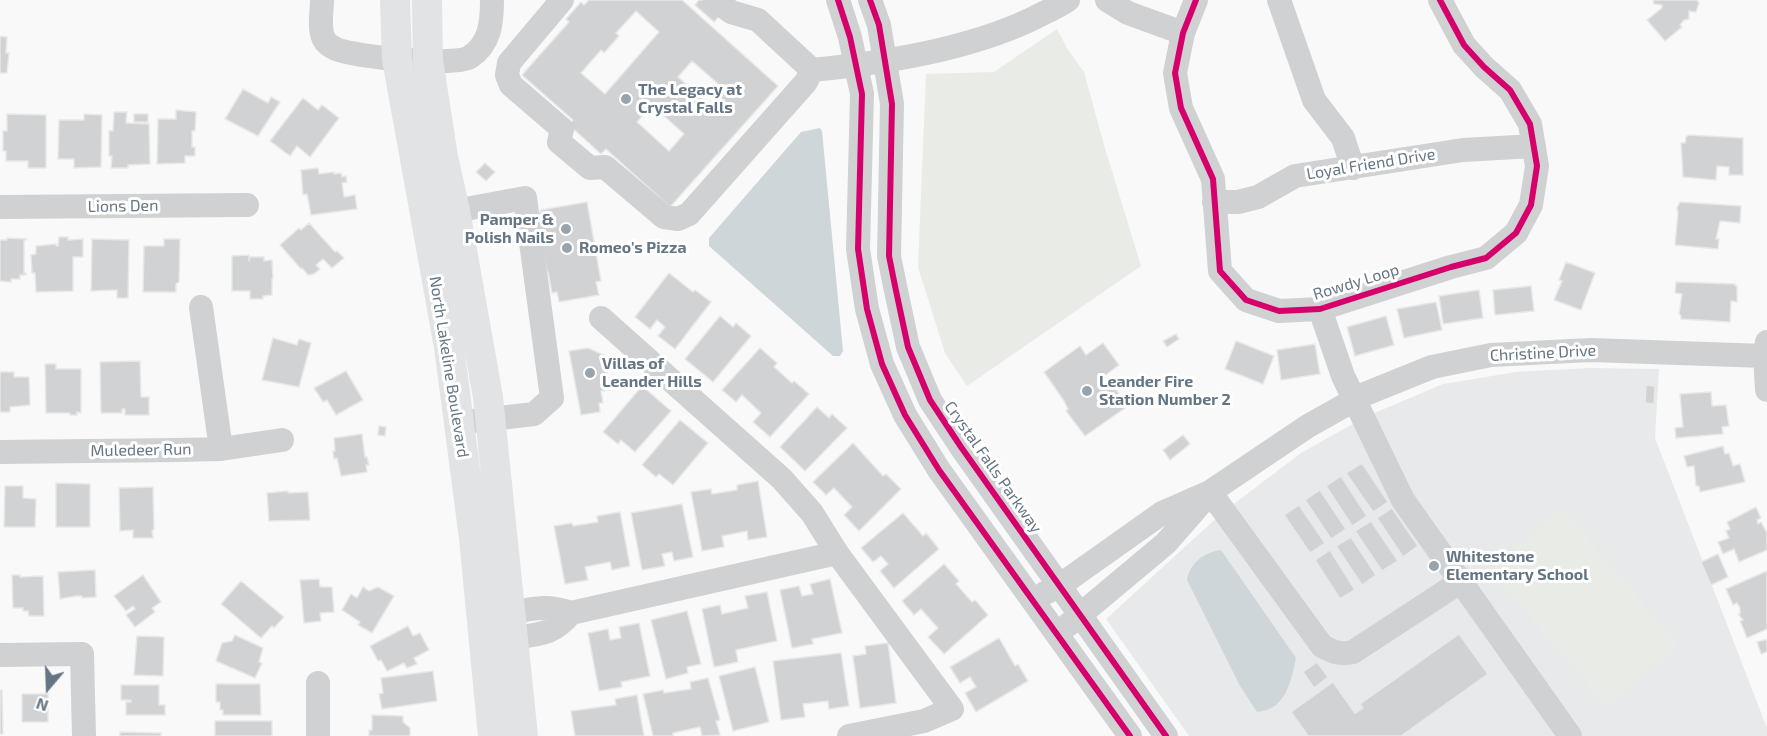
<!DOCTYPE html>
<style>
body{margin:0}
#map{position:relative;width:1767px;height:736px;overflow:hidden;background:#f9f9f9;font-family:"Exo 2",sans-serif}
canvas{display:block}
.north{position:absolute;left:18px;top:658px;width:60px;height:60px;-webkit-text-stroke:4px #fff;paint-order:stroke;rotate:199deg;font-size:16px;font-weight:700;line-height:24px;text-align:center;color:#647584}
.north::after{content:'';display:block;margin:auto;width:21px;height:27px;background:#647584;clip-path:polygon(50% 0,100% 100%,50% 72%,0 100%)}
</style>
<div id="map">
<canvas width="1767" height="736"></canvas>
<div class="north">N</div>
</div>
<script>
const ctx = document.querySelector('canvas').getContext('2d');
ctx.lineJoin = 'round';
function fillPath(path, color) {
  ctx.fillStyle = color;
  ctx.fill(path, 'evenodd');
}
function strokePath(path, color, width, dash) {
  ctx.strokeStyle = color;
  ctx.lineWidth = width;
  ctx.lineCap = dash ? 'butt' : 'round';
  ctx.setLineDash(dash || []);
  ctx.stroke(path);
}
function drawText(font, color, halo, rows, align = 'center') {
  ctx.font = font + ' "Exo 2",sans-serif';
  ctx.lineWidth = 6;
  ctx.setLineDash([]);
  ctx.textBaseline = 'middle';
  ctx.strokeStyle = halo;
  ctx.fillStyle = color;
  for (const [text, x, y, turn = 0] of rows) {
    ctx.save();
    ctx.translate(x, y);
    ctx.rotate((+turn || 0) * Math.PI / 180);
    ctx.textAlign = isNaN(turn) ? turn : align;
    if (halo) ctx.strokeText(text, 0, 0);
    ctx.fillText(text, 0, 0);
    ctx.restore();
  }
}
fillPath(new Path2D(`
 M1588,368L1659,369L1655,438L1767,728V736H1189L1106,619L1222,513L1301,453L1365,417L1443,384L1516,372Z`), '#e8e9ea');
fillPath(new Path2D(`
 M1057,29L1068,50L1084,72L1104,145L1141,266L967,386L945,353L918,267L926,74L994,72Z
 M1562,508L1679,645L1607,707L1489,570Z`), '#e8ebe6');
fillPath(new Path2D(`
 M820,128L822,131L843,351L840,356H833L709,246V238L801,132Z
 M1221,550L1296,658C1291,681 1286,710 1257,712L1240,686L1187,580C1190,563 1204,552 1221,550Z`), '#ced6da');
const building = new Path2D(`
 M589,0H682L778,86L670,207L606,149L601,154L569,125L573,120L522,75L569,22L566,19L581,2L584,5ZM636,11L659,32L605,94L581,73L601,50L604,53L619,36L616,33ZM692,61L724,89L709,105L678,77ZM652,105L684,134L669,151L637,122Z
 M699,0H734L714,22L695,5Z
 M1653,0H1697L1699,3L1696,12L1689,11V19L1684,20L1680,25L1682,27L1665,41L1647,20L1662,8V5L1654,4Z
 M0,36L7,37L6,53H9L7,73H0Z
 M243,89L268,103L271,97L280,102L258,136L225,119Z
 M303,98L318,110L322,105L339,118L310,157L297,146L290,156L270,141Z
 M176,110L196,112L195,131H192V147H195V156H185V163L157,164L158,119H176Z
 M114,112H127L126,123L149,124L150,164L128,165V168H111L112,156H109V131H113Z
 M7,114L46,115V168H28V161H6V151H3V131H7Z
 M84,114L102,115L101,167L74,168V159H58L59,120H84Z
 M134,114H148V122H134Z
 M1688,135L1743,138V175H1729V167L1717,166L1716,180L1683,177L1681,143H1685L1686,137Z
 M485,163L495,172L486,181L476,172Z
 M318,168L319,174L334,172V174L341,173L342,177L346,176L347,182L342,183L344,197L355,195L357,209L311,215L307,194L303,195L301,170Z
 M587,202L601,281L596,282L599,295L559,302L557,292L552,293L548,272H547L536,213L541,212V210Z
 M1680,202L1741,206L1740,223L1720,221L1716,239H1719L1718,249L1675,245L1678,213L1677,208Z
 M309,223L335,252L337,251L344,258L332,268L323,259L316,265L320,269L314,274L308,275L302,268L301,269L280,245L299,228L301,230Z
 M59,237H68V240L83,239V257H73V291L36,292L35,273H32L31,255L36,254V246L56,244V246H58Z
 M7,238L27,239L24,241V273H26V275H20V279H11V282L0,281V240H7Z
 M92,239L129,240L128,298H117V290L91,291Z
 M164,239H180L179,282L176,284V292H143L144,246H164Z
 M249,255V261L250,257H264V261L272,260L273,278H272V295L263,296V299H250V291H232V256Z
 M1566,262L1595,273L1581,310L1554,300L1562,281L1559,280Z
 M669,273L693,292L695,290L711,302L675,349L658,336L665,327L657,320L650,329L635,317Z
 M1676,282L1735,284V286H1737V302L1731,301L1730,322L1681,319V316L1679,314L1682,294L1675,293Z
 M1531,286L1534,311L1495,315L1493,290Z
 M1479,290L1483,318L1443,324L1439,296Z
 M1436,302L1442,330L1404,338L1397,309Z
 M720,316L733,327L736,323L751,336L713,382L685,359Z
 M1386,316L1394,345L1355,356L1347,327Z
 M1176,334L1179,339L1167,347L1163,341Z
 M273,338L297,345L299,339L311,343L299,387L262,380Z
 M1236,341L1274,356L1263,384L1225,369Z
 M1103,343L1119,365L1103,377L1107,382L1109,380L1128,406L1085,436L1066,411L1068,409L1064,401L1044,372L1080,346L1086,355Z
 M1315,344L1320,374L1281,380L1277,350Z
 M588,348L604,355L610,390L601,391L603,403H599L600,412L581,415L569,351Z
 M760,348L777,363L774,367L792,383L794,381L809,394L770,437L753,422L761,413L742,395L736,402L722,390Z
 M140,361L141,397H149V415H125V409H122V413H101L100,362Z
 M45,364H56V369H81V413L77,412V415H70V413H46Z
 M346,371L363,400L336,415L327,400L323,402L314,388Z
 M0,372H14V377H29L30,405L10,407V412H0Z
 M1646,385L1655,386L1654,404L1645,403Z
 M642,386L671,411L635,452L621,440L618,444L603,432Z
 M1711,392L1712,406L1726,405L1729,426L1722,427L1723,434L1676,438L1675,428L1683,427L1680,394Z
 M817,407L829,418L832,414L847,428L805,471L780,447Z
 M680,420L708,443L673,485L659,474L656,477L642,465Z
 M379,426L386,427L385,436L378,435Z
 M362,434L365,457H367L369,465H366L367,472L341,476L337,458L334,459L333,451H335L334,438Z
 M1183,435L1190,444L1170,460L1163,450Z
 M853,443L883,476L886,474L901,489L859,531L844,515L852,507L834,488L826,495L813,482Z
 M1723,446L1725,454L1729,453L1733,466L1740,464L1745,482L1700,492L1699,486H1696L1694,466L1687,467L1684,456Z
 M1362,463L1388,502L1373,512L1346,473Z
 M1341,476L1367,516L1352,526L1326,486Z
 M758,481L767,537L748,540L747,531L722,536L724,547L702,551L691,492L711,489L712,494L737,490V485Z
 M56,483L90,484V527H56Z
 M5,486H23V498L36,499L35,527H4Z
 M153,487L154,530H152L153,538H133V530L120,531L119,488Z
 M1320,490L1346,529L1331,539L1305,500Z
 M288,491V493L308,492L310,520L269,521L267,493Z
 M682,504L693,557L674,561L672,552L662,554L665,566L642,570L631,513Z
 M1299,505L1325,543L1310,553L1284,515Z
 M1756,507L1761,518L1757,520L1758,524L1761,522L1767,533V550L1739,562L1734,549L1723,554L1718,542L1729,538L1726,531L1730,529L1727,522Z
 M1392,508L1418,546L1403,557L1377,518Z
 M620,512L630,566L612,570L610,562L585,567L588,580L565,584L554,526L572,523L573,526L598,522L597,516Z
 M903,513L923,536L926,533L939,549L894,588L880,571L888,564L881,556L873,562L861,548Z
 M1371,521L1398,561L1382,571L1355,531Z
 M1351,537L1376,575L1362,585L1336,546Z
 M1330,550L1355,590L1340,599L1315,560Z
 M1718,554L1728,577L1711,585L1701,562Z
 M944,564L959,581L956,584L972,602L975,600L988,615L944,654L928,637L938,628L921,609L914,615L902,601Z
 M95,570L96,597L82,598V596H76L60,599L58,572Z
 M1767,571V629L1747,638L1740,621L1743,620L1738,614H1740V608L1737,603L1733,605L1726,589Z
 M12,575H20V577L43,576L44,616H29L28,611H23V608H13Z
 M143,575L161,602L152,608L155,612L135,627L126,615L135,609L133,606L126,611L114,596Z
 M319,579L320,587H332L334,612L320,613L321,621L304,623L300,580Z
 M830,579L842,633L812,639L813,644L792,648L780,590L799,586L802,596L813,594L810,584Z
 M241,581L284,617L274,628L272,626L261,638L221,604Z
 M363,587L369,591L378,587L394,596L372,633L358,625L360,622L342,610L351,594L357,598Z
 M767,592L777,641L736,650L738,662L714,667L702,609L720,605L722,614L748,608L745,596Z
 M687,611L701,664L687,667L688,673L666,679L651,620Z
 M639,623L650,676L621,682L622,687L599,691L588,633L608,629L610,640L621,638L619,627Z
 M408,626L413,636L420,633L429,650L414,658L417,664L407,668L404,663L387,671L381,660L378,661L370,646Z
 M1459,634L1488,674L1401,736H1308L1291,712L1333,682L1355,713L1363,708L1360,704Z
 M235,635L263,648L259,662L262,663L255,678L216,661L222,643L232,641Z
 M137,636L164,637L163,676L134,675Z
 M999,638L1015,666L1018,664L1028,681L976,712L965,693L976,687L970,677L960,683L950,667Z
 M1764,640H1767V652L1761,654L1757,642Z
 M888,643L896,703L860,708L853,656L866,654L865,646Z
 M841,653L849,706L829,709L828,701L803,704L805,717L781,720L773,661Z
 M1317,662L1328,677L1314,688L1303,672Z
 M755,667L769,722L733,731L719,676Z
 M433,671L437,701L382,709L379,694L383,693L381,678Z
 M708,678L720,720L716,721L720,735L702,736L700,727L673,733V736H653L643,694L663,690L664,693L691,689L690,682Z
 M216,684H260L261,715H223V710H220V702H216Z
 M121,685H159V705H165V715H126V702H131V700H121Z
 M0,690H2L3,734H0Z
 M22,694H48V722H22Z
 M637,695L644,736H575L571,711L616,705L615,699Z
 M372,715L403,716V722L410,728V736H369V730H372Z
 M215,721H272V736H215Z
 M120,732L161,733V736H120Z`);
fillPath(building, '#d0d2d4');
strokePath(building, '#e8e8e8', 1.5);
strokePath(new Path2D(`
 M322,0C322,12 318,31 325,41C327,44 334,48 336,49C355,57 455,67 470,57C490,44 492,23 492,0
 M562,0L509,63L507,75L511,85L562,129L559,142L590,168L605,167L664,217L678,219L689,214L806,82L812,70
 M715,0L731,12L758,20L812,70C885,63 974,49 1040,15C1049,10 1060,6 1068,0
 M838,0L850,37L862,94L858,249L867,309L882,364L905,415L939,470L1130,736
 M870,0L879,25L892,104L889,256L895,286L908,347L930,400L961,447L1166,736
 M1107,0L1128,13L1183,33
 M1196,0L1183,33L1175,73L1181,108L1213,179L1220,271L1246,300L1279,311L1320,309L1451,267L1486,258L1516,233L1531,205L1537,166L1530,124L1510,90L1484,67L1464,45L1440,0
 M1279,0L1314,100L1343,138L1353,168
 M1214,202H1238L1258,197L1295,176L1463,150L1534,146
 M0,207L247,205
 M455,211L525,198L552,398L534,414L473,421
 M201,307L221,449
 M1320,309L1343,376L1403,500L1570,736
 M601,318L782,479L812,513L837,553L952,709L924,721L849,736
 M1767,342L1765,356L1767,390
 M0,452L178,450L221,449L282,440
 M1210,492L1322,646C1333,652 1340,655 1353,652L1460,582
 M1045,593L1059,586L1162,513L1210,492L1308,426L1365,394L1432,367L1491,355L1591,350L1765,356
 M510,613C533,608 549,605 571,613C553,635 540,634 513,638
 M571,613L837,553
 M1068,625L1166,543L1207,496
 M0,655L82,654L84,736
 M318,683V736`), '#cfd1d2', 24);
strokePath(new Path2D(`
 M395,0L397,59L449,347L474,538L493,736
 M427,0L428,60L443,157L455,211L488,397L523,736`), '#e2e3e4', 30);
strokePath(new Path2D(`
 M838,0L850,37L862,94L858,249L867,309L882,364L905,415L939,470L1130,736
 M870,0L879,25L892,104L889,256L895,286L908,347L930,400L961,447L1166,736
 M1196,0L1183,33L1175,73L1181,108L1213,179L1220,271L1246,300L1279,311L1320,309L1451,267L1486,258L1516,233L1531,205L1537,166L1530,124L1510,90L1484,67L1464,45L1440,0`), '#d6006c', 6);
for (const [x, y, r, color] of [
 [626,99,6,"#98a3ad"],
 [566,229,6,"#98a3ad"],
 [567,248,6,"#98a3ad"],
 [590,373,6,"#98a3ad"],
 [1087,391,6,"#98a3ad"],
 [1434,566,6,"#98a3ad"]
]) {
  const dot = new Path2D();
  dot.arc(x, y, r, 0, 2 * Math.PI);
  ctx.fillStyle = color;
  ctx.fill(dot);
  strokePath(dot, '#fff', 2);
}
drawText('bold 16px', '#647584', '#fff', [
 ["The Legacy at",638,90],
 ["Crystal Falls",638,108],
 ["Pamper &",554,220,"right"],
 ["Polish Nails",554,238,"right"],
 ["Romeo's Pizza",579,248],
 ["Villas of",602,364],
 ["Leander Hills",602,382],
 ["Leander Fire",1099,382],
 ["Station Number 2",1099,400],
 ["Whitestone",1446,557],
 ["Elementary School",1446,575]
], 'left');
drawText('16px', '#647584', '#fff', [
 ["Loyal Friend Drive",1371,164,-9],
 ["Lions Den",123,206,-1],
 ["Rowdy Loop",1356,282,-17],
 ["Christine Drive",1543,353,-3],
 ["North Lakeline Boulevard",449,367,81],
 ["Muledeer Run",141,450,-1],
 ["Crystal Falls Parkway",993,467,55]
]);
</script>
